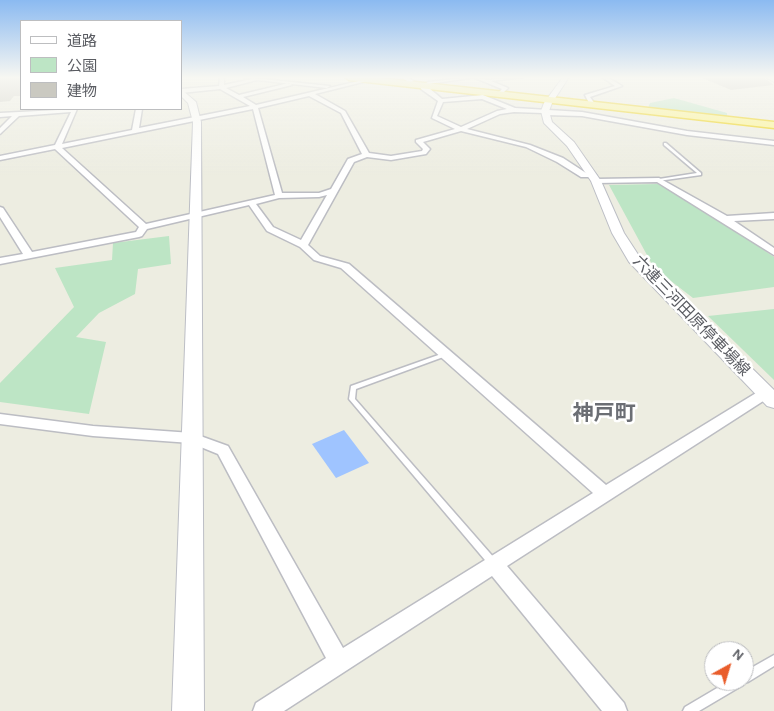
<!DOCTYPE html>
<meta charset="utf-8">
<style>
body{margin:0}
#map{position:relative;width:774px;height:711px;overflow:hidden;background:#edede1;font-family:Karla,"Noto Sans JP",sans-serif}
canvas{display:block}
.legend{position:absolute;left:20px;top:20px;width:162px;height:90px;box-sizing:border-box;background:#fff;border:1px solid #bdbec0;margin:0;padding:6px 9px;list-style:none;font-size:15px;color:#5a5c62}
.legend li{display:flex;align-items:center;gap:10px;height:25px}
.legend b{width:25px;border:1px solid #bdbec0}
.north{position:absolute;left:704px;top:641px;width:50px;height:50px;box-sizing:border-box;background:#fff;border:1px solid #bdbec0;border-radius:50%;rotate:39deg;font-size:14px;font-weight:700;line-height:20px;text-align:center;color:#5a5c62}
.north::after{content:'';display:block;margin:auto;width:18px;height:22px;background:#e95d2b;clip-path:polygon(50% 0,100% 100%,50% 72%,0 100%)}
</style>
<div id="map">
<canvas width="774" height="711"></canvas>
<ul class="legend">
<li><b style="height:6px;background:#fff"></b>道路</li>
<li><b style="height:14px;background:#bde5c5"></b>公園</li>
<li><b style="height:14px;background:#cac9c1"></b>建物</li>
</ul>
<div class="north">N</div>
</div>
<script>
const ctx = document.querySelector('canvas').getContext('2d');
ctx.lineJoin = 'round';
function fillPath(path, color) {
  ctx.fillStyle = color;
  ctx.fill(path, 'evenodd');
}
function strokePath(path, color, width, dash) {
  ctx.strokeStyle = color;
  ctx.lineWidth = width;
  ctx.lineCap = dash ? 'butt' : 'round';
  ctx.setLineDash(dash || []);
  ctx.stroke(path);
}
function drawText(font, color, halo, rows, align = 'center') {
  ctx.font = font + ' Karla,"Noto Sans JP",sans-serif';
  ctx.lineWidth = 5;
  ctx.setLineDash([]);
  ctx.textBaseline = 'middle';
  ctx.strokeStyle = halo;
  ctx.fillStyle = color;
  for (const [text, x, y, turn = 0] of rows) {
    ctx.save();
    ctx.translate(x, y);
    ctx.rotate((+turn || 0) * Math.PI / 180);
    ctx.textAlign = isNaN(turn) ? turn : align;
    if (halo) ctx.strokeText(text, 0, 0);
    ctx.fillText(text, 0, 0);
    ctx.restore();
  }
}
fillPath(new Path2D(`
 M674,98L727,113V118L648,108L650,103Z
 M658,184L720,220L774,257V287L693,298L654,268L609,185Z
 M169,236L171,264L138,269L135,294L99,313L76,337L106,342L89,414L0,402V383L74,307L55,268L112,260L113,243Z
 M774,309V380L708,316Z`), '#bde5c5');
fillPath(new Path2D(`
 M344,430L369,463L336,478L312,444Z`), '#9fc4ff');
fillPath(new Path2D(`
 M0,77H21V96H14L10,101L0,102Z
 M700,77H763L774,85L731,90Z`), '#cac9c1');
const lane = new Path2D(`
 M472,77H477L428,84L423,86L422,85L428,82Z
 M664,143H666L701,173V175L658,181L657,180L659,179L697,173L664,145Z
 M444,353L447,355L446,356L356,389L355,399L496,560L498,563L496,566L493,567L490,566L349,399L351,386Z
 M774,655V666L748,682L743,683V685L699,711H683L685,707L729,681H744V672Z`);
const street = new Path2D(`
 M220,77H224V85L252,79L243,77L330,86L327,88L257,80L226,88L239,95L289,83L292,85L243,97L256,105L376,77H383L315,94L345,111L369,153L391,156L422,151L423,149L416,142V140L455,129L432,118L438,101L421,89L420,85L423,83L442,99L483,95L515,108L582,112L687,131L774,141V145L687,135L582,116L546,115L543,113L514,112L500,114L467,129L530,145L563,158L586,173L596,175L592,177H581L557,162L526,147L461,131L423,142L430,149L426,154L391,160L367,157L354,162L308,245L320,256L349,264L606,485L761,390H771L773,393L771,396L507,566L624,703L627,711H602L492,576L284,711H253L256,703L326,658L218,454L191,443L93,436L0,424V414L93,426L192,433L228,446L343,648L593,493L341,268L314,260L300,247L267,231L249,205L147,229L142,236L139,237L0,264V258L23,254L0,217V207L3,208L32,252L136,232L139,227L55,149L0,160V156L55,145L71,112L19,116L0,134V128L12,116L0,117V113L77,109L62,144L132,130L136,109H142L139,128L250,106L220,89L181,93V89L219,86ZM309,96L341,113L362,154L348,159L331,189L319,193H282L258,108ZM482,99L507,109L497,111L461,127L437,116L443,102ZM253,109L275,195L146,224L62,148ZM327,195L301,240L273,227L256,204L279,198L319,197Z
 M401,77H406L414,81L405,84L407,81Z
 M473,77L487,80L524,77L491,81L508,88L500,96L497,94L502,89Z
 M602,77H607L622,86L590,97L595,104L590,105L585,95L615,86Z
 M659,178L727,216L774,213V219L734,221L774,248V255L657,182L596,183L592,181L596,179Z`);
const secondary = new Path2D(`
 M563,77H569L552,103L549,111L552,122L574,142L601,181L624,233L641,259L774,390V408L767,406L629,262L612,233L591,181L567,146L544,123L541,111L544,103Z
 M765,77H774V82Z
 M181,89L196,102L201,122L204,711H172L193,122L188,103L181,96Z`);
const highway = new Path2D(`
 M345,77H371L774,122V128L349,80Z`);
strokePath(lane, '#bcbdc3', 3);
strokePath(street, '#bcbdc3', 3);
strokePath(secondary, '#bcbec5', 2);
strokePath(highway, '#eed000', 3);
fillPath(lane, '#fff');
fillPath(street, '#fff');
fillPath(secondary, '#fff');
fillPath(highway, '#fdf588');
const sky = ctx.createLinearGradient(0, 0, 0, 176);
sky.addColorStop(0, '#8bbaf1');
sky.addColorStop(0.44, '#f7f7f2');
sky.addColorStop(1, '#f7f7f200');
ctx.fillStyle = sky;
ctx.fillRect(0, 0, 774, 176);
drawText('16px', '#5a5c62', '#fff', [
 ["六連三河田原停車場線",691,316,46]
]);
drawText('bold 21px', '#6b6e74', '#fff', [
 ["神戸町",604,414]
]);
</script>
